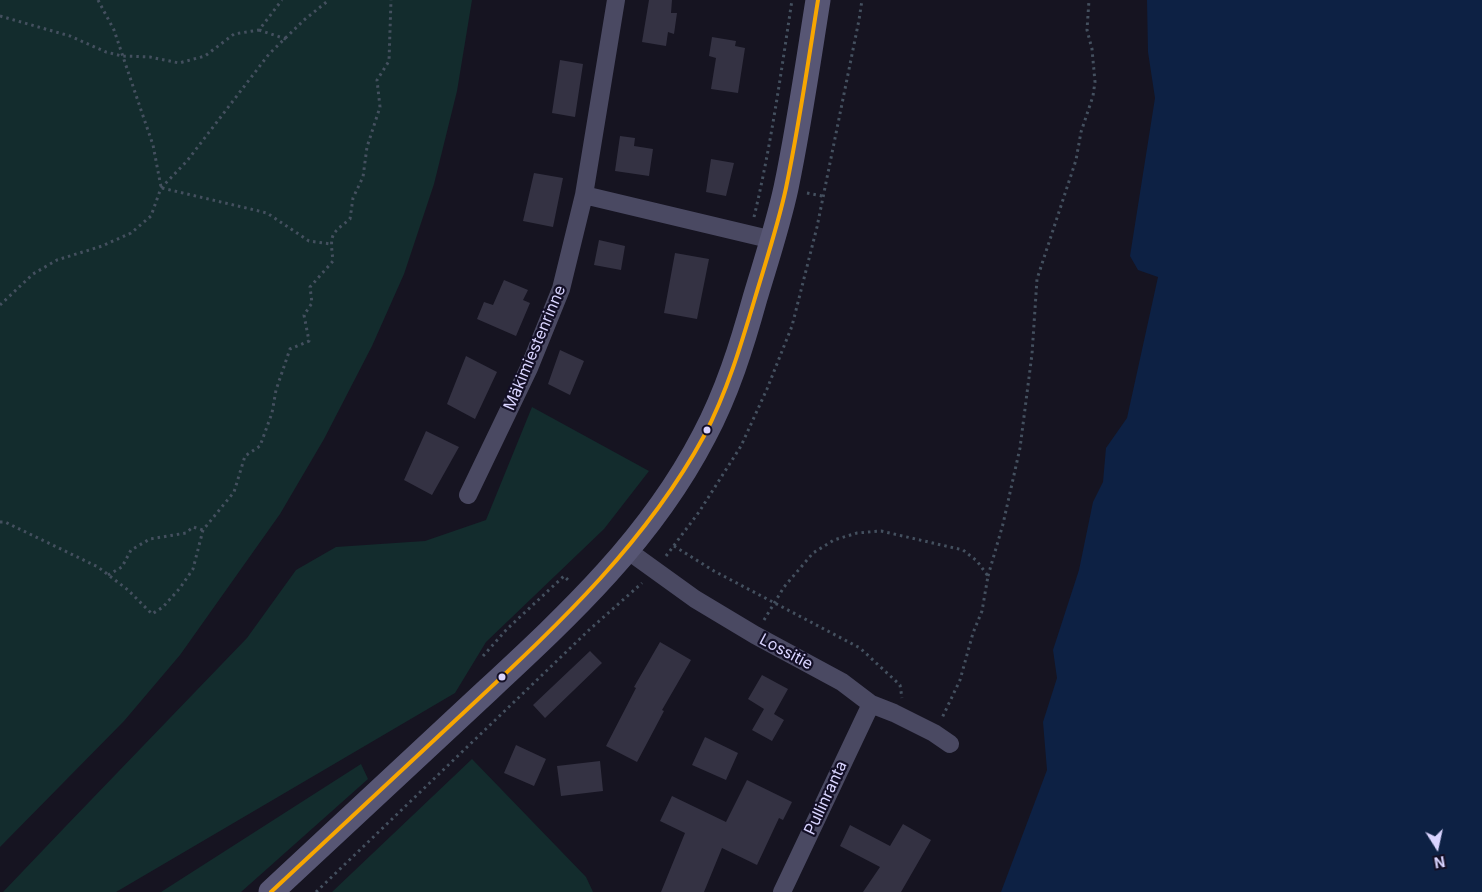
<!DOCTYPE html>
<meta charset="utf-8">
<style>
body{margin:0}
#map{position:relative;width:1482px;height:892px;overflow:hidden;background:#161421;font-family:Inter,sans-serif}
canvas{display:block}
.north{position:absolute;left:1412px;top:822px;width:50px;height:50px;-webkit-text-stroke:4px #130f26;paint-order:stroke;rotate:170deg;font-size:14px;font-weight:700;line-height:20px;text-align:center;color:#d9d4ff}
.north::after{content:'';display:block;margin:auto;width:18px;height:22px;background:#d9d4ff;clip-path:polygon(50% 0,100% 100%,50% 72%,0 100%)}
</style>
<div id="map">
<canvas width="1482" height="892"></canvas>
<div class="north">N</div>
</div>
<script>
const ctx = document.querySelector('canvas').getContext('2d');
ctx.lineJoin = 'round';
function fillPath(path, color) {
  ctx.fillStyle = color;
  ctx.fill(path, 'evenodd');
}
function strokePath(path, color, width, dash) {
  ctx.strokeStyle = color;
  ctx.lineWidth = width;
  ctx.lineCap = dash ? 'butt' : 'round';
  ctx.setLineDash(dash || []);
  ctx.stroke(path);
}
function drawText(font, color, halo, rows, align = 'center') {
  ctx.font = font + ' Inter,sans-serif';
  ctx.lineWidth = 4.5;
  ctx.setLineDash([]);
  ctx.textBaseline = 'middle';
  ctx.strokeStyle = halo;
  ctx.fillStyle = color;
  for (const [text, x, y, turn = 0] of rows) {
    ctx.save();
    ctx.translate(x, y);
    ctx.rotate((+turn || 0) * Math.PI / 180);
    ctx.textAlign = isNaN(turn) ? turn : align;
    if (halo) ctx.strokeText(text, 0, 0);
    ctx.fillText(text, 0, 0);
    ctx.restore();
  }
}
fillPath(new Path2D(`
 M0,0H472L457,91L434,184L404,274L372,346L324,439L280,514L180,655L124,721L0,847Z
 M532,407L649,471L604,529L486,642L455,693L116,892H3L65,827L247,638L296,570L336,547L425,541L486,520Z
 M472,759L586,877L593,892H332Z
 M361,764L368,779L241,892H161Z`), '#132c2d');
fillPath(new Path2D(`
 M1147,0H1482V892H1001L1047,770L1043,722L1057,678L1053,650L1079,570L1093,502L1103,482L1106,448L1127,418L1158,277L1138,270L1130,256L1155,98L1148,52Z`), '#0d2144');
fillPath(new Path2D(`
 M649,0H672L671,13H677L674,34L668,32L666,46L642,42Z
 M712,37L736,41L735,46L745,48L738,93L711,89L716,58L709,56Z
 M560,60L583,64L575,117L552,113Z
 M620,136L635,138L634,146L653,149L649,176L615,171Z
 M711,159L734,163L726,196L706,192Z
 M534,173L563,178L553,227L523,221Z
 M599,240L625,246L621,270L594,265Z
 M675,253L709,259L697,319L664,313Z
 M504,280L528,290L523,300L530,303L516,336L477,319L484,302L493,305Z
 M560,350L584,361L570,395L548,384Z
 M466,356L497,372L475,419L447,404Z
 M426,431L459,447L432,495L404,480Z
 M660,642L691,660L662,710L664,711L637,762L606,746L636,688L634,687Z
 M590,651L602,663L545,718L533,705Z
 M762,675L788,689L774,714L784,720L772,741L752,730L764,709L748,699Z
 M705,737L738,753L726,780L692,765Z
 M516,745L546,759L534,786L504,773Z
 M600,761L603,791L561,796L557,766Z
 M747,780L792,802L783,820L779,818L757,865L722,848L704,892H661L685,833L660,821L672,796L726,822Z
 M903,824L931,840L901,892H863L880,867L840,846L850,825L890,846Z`), '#343243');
strokePath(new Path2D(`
 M98,0L114,30L141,110L153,145L161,187
 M0,16L70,36L106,52L122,56L150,57L179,63L205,56L234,34L259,30L282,0
 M259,30L286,39
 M162,188L267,213L309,241L331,244
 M807,193L822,196
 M754,217C771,146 781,73 792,0
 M0,305L33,274L57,260L102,246L131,233L151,216L161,188L187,161L269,54L304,20L329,0
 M0,522H5L98,567L128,590L152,614L163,607L180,588L193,569L203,530L234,492L245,456L260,446L272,413L276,390L290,349L309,341L304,315L312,303L310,287L333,261C330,234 330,235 350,219L353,198L363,177L367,147L380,107L377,80L389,61L391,0
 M674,546L714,571L860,648L900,685L902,698
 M666,556L699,512L741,446L767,389L792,326L817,227L859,20L862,0
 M108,575L122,567L131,550L150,539L186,533L193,527L203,530
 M988,576L1003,524L1020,448L1032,354L1037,279L1076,160L1081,132L1093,96L1095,82L1092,49L1087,30L1089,0
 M764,620L784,587L813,553L834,540L857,533L881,531L963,550L977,561L988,576L982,611L973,633L960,680L942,718
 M483,656L507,629L564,576L569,581
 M316,892L589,630L642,583`), '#44505f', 3, [2.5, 4]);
strokePath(new Path2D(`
 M584,195L773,240
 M468,495L529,368L561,289L584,195L616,0
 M627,550L695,599L755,635L842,682L871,704L894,713L934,733L950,744
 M782,892L871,704`), '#4a4962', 18);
strokePath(new Path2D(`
 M271,892C339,829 407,766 475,702C562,621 648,544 704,436C727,393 742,345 755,298C766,261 778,225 786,188C799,126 808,63 818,0`), '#575674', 25);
strokePath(new Path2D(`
 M271,892C339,829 407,766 474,703C561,622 647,541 704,436C727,392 741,345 755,298C766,261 778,225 786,188C799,126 808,63 818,0`), '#f7a600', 4);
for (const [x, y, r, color] of [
 [707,430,4.5,"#d9d4ff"],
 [502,677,4.5,"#d9d4ff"]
]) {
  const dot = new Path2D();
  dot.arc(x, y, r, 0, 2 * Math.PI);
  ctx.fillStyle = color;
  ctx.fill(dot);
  strokePath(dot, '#130f26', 2);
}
drawText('16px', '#d9d4ff', '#130f26', [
 ["Mäkimiestenrinne",535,348,-67],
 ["Lossitie",786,652,28],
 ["Pullinranta",826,798,-65]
]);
</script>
